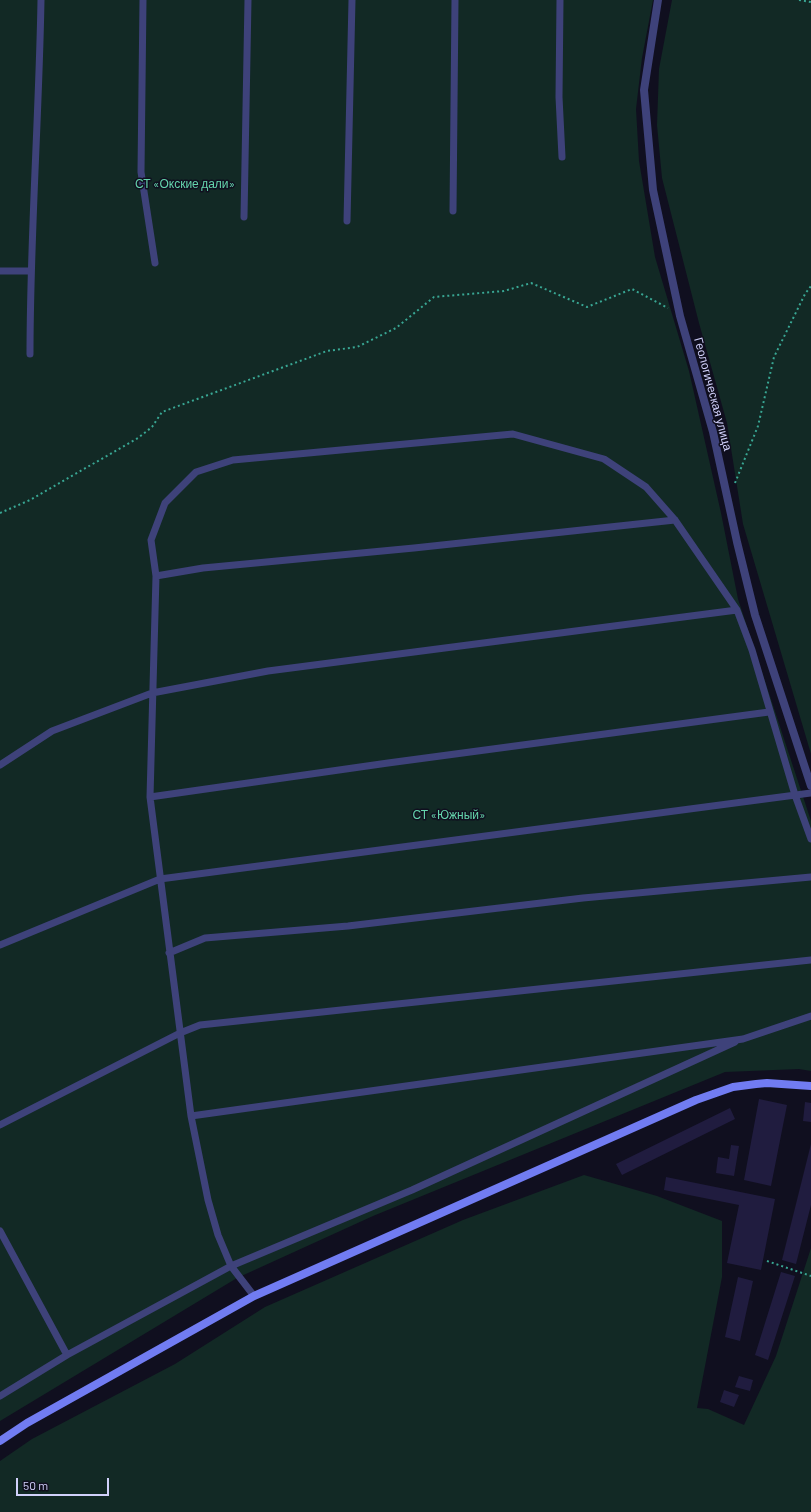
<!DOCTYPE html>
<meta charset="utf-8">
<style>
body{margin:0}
#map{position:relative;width:811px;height:1512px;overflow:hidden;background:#100f1f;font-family:Barlow,sans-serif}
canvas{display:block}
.scale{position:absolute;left:16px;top:1478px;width:93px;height:18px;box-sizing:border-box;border:2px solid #d1d1fb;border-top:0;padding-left:5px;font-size:12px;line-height:14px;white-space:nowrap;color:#d1d1fb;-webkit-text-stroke:3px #100f1f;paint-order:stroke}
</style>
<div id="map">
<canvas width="811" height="1512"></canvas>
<div class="scale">50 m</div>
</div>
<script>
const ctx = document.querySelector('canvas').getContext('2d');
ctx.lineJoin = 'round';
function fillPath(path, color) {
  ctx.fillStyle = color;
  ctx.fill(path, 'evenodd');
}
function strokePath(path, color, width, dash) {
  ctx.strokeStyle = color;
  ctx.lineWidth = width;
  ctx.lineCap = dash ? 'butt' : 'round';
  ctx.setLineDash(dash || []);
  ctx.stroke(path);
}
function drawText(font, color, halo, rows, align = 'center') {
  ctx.font = font + ' Barlow,sans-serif';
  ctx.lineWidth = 3;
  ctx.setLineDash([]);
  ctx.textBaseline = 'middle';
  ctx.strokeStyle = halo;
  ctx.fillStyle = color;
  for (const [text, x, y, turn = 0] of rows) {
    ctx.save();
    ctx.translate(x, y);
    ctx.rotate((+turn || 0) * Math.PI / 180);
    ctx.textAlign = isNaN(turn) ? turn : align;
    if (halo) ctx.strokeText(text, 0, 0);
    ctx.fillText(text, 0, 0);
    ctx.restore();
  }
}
fillPath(new Path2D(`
 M0,0H653L642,58L636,109L639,161L655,257L689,371L721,513L738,599L811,821V1071L799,1069L725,1072L373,1216L237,1278L0,1421Z
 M672,0H811V754L743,524L727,423L699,323L662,178L657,125L659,69Z
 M584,1175L657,1196L722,1221V1277L697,1408L708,1409L744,1425L776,1356L811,1248V1512H0V1461L32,1439L175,1364L265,1307L463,1220Z`), '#122925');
fillPath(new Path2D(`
 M759,1099L787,1105L771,1186L744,1180Z
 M805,1102L811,1103V1122L803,1121Z
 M730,1108L735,1119L622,1175L616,1164Z
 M811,1144V1205L796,1264L782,1260Z
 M731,1145L739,1146L734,1176L716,1173L718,1157L729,1159Z
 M666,1177L775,1199L761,1270L727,1263L739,1205L664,1190Z
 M781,1272L795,1276L768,1360L755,1355Z
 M738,1277L753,1281L740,1341L725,1337Z
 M739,1376L753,1380L750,1391L735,1387Z
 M724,1390L739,1395L734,1407L720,1402Z`), '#201c3f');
strokePath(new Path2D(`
 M799,0L811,2
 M735,483L758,426L774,357L805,294L811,286
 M0,513L30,500L138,438L152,427L162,412L327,351L357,347L396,328L434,297L504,291L531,283L587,307L632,289L668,308
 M767,1261L811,1276`), '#39a794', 2, [2, 3]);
strokePath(new Path2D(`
 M143,0L141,172L155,263
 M560,0L559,97L562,157
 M453,211L455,0
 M244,217L248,0
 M347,221L352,0
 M0,271H30
 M30,354C30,236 39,118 41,0
 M156,576L203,568L414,548L675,520
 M0,765L52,731L152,693L268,671L737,610
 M150,797L388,763L769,712
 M0,945L160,879L811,793
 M169,953L205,938L348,926L583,898L811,877
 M191,1116L743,1039L811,1016
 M0,1125L180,1033L200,1025L811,960
 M0,1231L67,1355
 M254,1296L231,1266L412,1190L735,1042
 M0,1396L67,1355L231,1266L218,1235L208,1200L191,1116L150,797L156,576L151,540L165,503L196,472L233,460L513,434L604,459L646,487L675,520L737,610L752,650L795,795L811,839`), '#3e427a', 7);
strokePath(new Path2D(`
 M658,0L644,90L653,190L680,316L713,432L737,542L755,615L811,786`), '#3e427a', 8);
strokePath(new Path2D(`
 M0,1441L27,1423L254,1296L696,1100L733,1087L756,1084L767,1083L811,1086`), '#717cf2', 8);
drawText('12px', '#64d4ac', '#100f1f', [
 ["СТ «Окские дали»",185,184],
 ["СТ «Южный»",449,815]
]);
drawText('12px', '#d1d1fb', '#100f1f', [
 ["Геологическая улица",713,394,75]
]);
</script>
